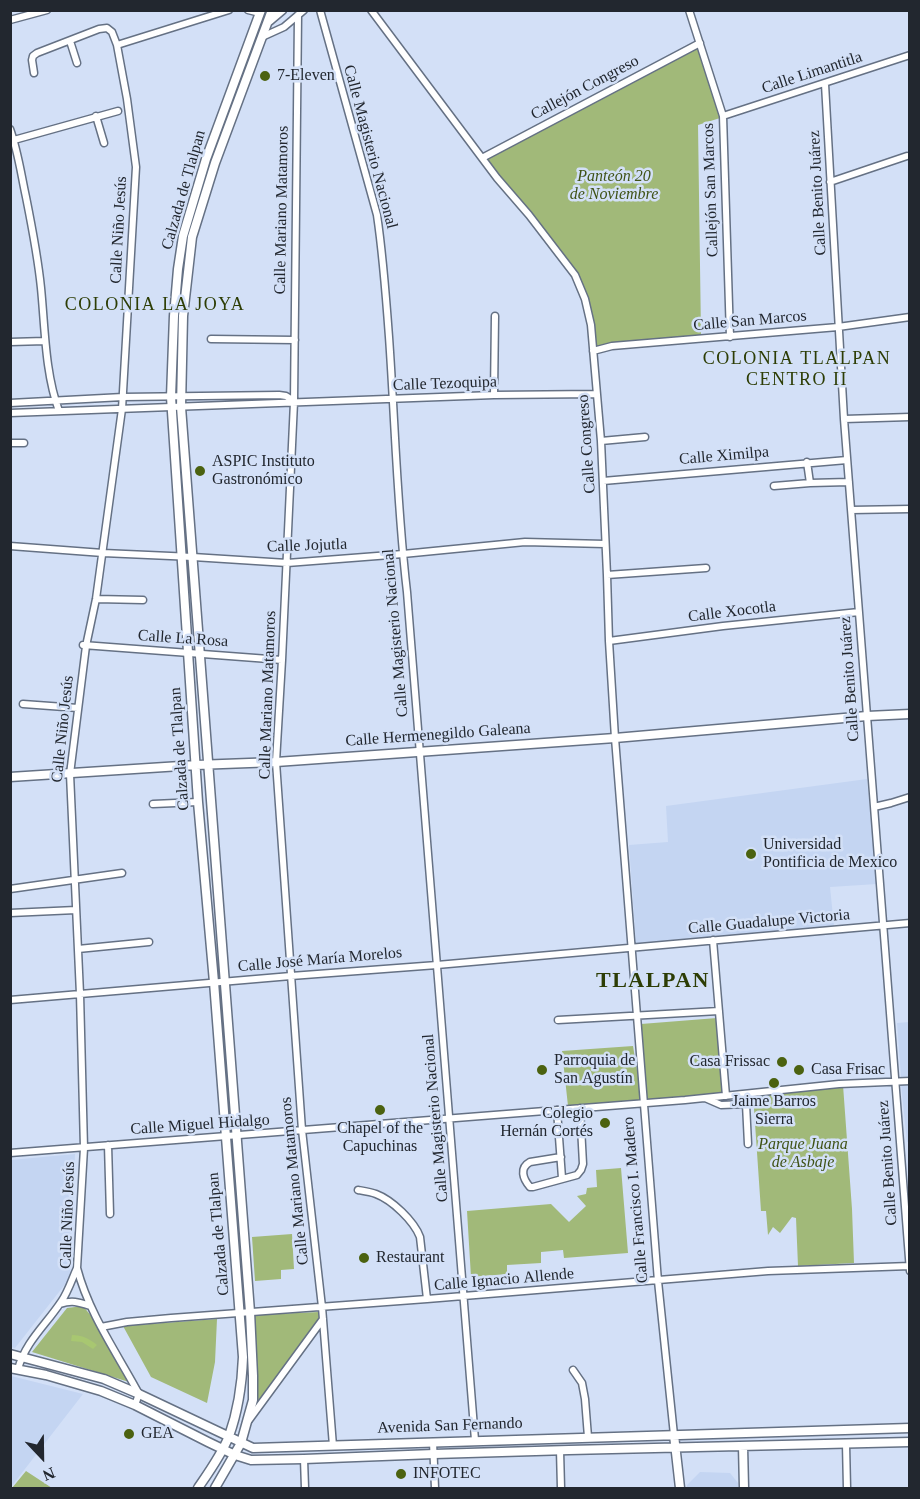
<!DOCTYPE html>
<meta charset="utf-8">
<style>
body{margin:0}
#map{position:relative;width:920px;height:1499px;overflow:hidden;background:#d3e0f7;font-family:Georgia,serif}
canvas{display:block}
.frame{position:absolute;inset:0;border:12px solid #22272f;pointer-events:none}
.north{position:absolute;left:12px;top:1427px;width:60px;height:60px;-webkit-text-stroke:4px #d3e0f7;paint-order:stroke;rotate:158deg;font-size:16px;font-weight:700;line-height:24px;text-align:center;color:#22272f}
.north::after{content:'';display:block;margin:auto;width:21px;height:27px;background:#22272f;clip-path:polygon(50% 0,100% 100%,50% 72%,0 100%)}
</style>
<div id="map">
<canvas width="920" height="1499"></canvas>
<div class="frame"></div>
<div class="north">N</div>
</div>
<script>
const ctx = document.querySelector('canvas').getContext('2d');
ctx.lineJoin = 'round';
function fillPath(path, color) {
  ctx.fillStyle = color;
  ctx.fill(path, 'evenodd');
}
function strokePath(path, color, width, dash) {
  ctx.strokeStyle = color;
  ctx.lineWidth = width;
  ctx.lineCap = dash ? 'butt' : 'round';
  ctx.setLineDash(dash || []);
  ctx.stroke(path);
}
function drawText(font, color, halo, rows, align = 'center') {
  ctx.font = font + ' Georgia,serif';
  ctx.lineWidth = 5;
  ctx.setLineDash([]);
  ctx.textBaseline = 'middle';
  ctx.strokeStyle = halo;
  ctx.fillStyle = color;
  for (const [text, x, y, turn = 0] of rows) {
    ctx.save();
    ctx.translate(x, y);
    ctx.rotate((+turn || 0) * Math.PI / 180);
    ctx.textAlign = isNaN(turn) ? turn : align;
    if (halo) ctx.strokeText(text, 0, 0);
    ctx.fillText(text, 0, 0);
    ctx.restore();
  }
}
fillPath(new Path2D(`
 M867,779L877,884L830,887L834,926L636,944L629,845L668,842L666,806Z
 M909,1022V1076L901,1077L897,1023Z
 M901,1085H909V1141L907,1142Z
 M75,1154L70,1278L15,1348L11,1347V1160Z
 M11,1376L83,1394L11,1487L10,1376Z
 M700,1472L730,1473L738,1483V1488H687V1485Z`), '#c4d5f2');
fillPath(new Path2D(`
 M698,46L720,118L698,125L701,335L593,349L591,323L575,274L484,159Z
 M717,1018L726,1096L644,1101L641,1060V1024Z
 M633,1046L642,1101L568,1106L562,1051Z
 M843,1085L852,1209L854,1263L798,1266L796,1218L792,1217L780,1233L773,1227L768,1235L766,1211H761L753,1094Z
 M621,1168L628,1253L564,1258L563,1250L541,1252V1263L507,1265V1274L471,1277L467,1211L551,1204L569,1222L586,1206L577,1196L586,1194L587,1188L597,1187L596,1170Z
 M292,1234L294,1269L281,1270V1279L255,1281L252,1237Z
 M83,1306L92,1317L129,1382L32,1352L67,1308Z
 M319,1312V1318L257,1404L252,1315Z
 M217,1319L215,1362L207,1403L151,1377L123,1326Z
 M26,1471L52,1488H12Z`), '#a1b979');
fillPath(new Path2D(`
 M72,1335C82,1335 90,1339 97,1345L93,1349L82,1342L71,1341Z`), '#a8c771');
const street = new Path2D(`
 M248,10L260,13
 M320,10L377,215C383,255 386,296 389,337C395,422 397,508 407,592L475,1440
 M371,10L497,178L529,215L575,275L585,299L591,325L601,441L607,575L609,641L615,738L658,1281L674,1435
 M689,10L723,116L730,337
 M298,15L294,402L282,660L276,762L302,1130L322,1307L333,1446
 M10,20L47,10
 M262,37L284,27L304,10
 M70,41L77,63
 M117,45L229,10
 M34,73L32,60L33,56L37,53L99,29L107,28L112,32L117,45L127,99L136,167L122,409L96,599L86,646L70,774L80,994L84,1148L77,1268C89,1314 117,1353 139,1394L135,1405
 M825,84L844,419L910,1271
 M96,116L104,143
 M723,116L910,55
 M10,129C18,151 21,174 26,197C32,227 38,258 41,288C45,328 45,373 59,411
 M14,140L118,111
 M482,158L700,43
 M830,182L907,156
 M211,339L295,340
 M10,342L45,341
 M593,351L612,346L838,327L910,317
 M494,395L495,316
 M10,403L123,397L279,395L286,396L294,401
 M10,413L494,395L597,394
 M844,419L910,417
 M601,441L645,437
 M10,443H24
 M807,462L810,483L849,482
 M603,481L847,460
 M774,486L810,483
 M851,510L910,509
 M10,546L103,553L193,557L287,563L403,554L525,542L605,544
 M607,575L706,568
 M96,599L143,600
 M609,641L723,626L859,612
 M83,645L282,660
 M23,704L78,708
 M153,804L198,802
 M874,807L891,803L910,797
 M10,889L122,873
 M10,913L76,910
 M713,940L726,1096
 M78,949L149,942
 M10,1000L291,976L437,965L910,923
 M558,1020L719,1011
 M705,1098L721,1105L746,1104L748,1144
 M557,1110L562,1178
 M108,1145L110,1214
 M10,1153L685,1100L839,1084L910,1081
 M561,1157L530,1162C519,1168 523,1179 530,1187H533L577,1175L581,1170L583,1164L580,1108
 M358,1190C364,1191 371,1192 376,1194C392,1200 414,1221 420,1237L427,1299
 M60,1304C72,1300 78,1302 90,1306
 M101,1327L127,1322L171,1318L427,1299L768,1271L910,1266
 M18,1369C26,1341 45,1326 61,1302C68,1292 72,1279 77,1268
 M573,1370L582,1383L585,1399L588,1437
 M249,1420L323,1319
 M433,1442L435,1488
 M846,1444L847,1488
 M560,1450L561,1488
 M304,1459L305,1488`);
const secondary = new Path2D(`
 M269,21L282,10
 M10,777L196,765L276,762L615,738L867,716L910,714
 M10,1354L104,1379L139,1394L253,1448L910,1428
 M10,1368L46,1375L101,1391L135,1405L208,1442L235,1455L251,1460L304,1459L434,1454L569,1450L910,1442
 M674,1435L680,1488
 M743,1446L744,1488
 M198,1488C209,1472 222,1454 229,1436C238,1411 242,1384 243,1357L214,982L198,802L171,397L174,316L178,269L183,236L206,159L261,10
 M215,1488L241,1443L253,1400V1376L250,1312L181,407L183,316L192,237L215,163L272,10`);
strokePath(street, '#657184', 9);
strokePath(secondary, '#657184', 11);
strokePath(street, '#fff', 6);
strokePath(secondary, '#fff', 8);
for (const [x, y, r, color] of [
 [265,76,6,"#4b6210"],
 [200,471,6,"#4b6210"],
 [751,854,6,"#4b6210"],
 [782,1062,6,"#4b6210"],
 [542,1070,6,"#4b6210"],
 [799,1070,6,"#4b6210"],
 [774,1083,6,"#4b6210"],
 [380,1110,6,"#4b6210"],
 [605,1123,6,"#4b6210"],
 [364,1258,6,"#4b6210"],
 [129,1434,6,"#4b6210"],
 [401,1474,6,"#4b6210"]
]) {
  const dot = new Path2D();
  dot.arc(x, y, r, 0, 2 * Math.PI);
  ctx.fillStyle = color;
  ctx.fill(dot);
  strokePath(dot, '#d3e0f7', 2);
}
drawText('16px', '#22272f', '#d3e0f7', [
 ["Calle Limantitla",812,73,-18],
 ["Callejón Congreso",585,88,-28],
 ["Calle Magisterio Nacional",370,147,75],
 ["Calzada de Tlalpan",184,190,-74],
 ["Callejón San Marcos",711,190,-92],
 ["Calle Benito Juárez",818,193,-93],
 ["Calle Mariano Matamoros",282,210,-89],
 ["Calle Niño Jesús",119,230,-87],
 ["Calle San Marcos",750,321,-5],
 ["Calle Tezoquipa",445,384,-2],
 ["Calle Congreso",587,444,-94],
 ["Calle Ximilpa",724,456,-5],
 ["Calle Jojutla",307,546,-2],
 ["Calle Xocotla",732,612,-7],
 ["Calle Magisterio Nacional",396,633,-95],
 ["Calle La Rosa",183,639,4],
 ["Calle Benito Juárez",850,679,-94],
 ["Calle Mariano Matamoros",268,695,-88],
 ["Calle Niño Jesús",63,729,-84],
 ["Calle Hermenegildo Galeana",438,735,-4],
 ["Calzada de Tlalpan",180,749,-94],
 ["Calle Guadalupe Victoria",769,922,-5],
 ["Calle José María Morelos",320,960,-5],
 ["Calle Magisterio Nacional",436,1118,-95],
 ["Calle Miguel Hidalgo",200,1125,-4],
 ["Calle Benito Juárez",888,1163,-94],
 ["Calle Mariano Matamoros",295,1181,-96],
 ["Calle Francisco I. Madero",636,1200,-95],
 ["Calle Niño Jesús",68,1215,-88],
 ["Calzada de Tlalpan",219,1234,-95],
 ["Calle Ignacio Allende",504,1280,-5],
 ["Avenida San Fernando",450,1426,-2]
]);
drawText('16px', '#22272f', '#d3e0f7', [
 ["7-Eleven",277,76],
 ["ASPIC Instituto",212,462],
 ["Gastronómico",212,480],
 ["Universidad",763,845],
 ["Pontificia de Mexico",763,863],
 ["Parroquia de",554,1061],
 ["San Agustín",554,1079],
 ["Casa Frissac",770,1062,"right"],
 ["Casa Frisac",811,1070],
 ["Jaime Barros",774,1102,"center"],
 ["Sierra",774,1120,"center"],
 ["Colegio",593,1114,"right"],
 ["Hernán Cortés",593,1132,"right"],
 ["Chapel of the",380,1129,"center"],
 ["Capuchinas",380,1147,"center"],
 ["Restaurant",376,1258],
 ["GEA",141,1434],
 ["INFOTEC",413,1474]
], 'left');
drawText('italic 16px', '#3f5215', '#d3e0f7', [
 ["Panteón 20",614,177],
 ["de Noviembre",614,195],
 ["Parque Juana",803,1145],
 ["de Asbaje",803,1163]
]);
ctx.letterSpacing = '1.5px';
drawText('18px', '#2d3d05', '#d3e0f7', [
 ["COLONIA LA JOYA",155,305],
 ["COLONIA TLALPAN",797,359],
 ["CENTRO II",797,380]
]);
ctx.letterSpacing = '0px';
ctx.letterSpacing = '1.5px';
drawText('bold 22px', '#2d3d05', '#d3e0f7', [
 ["TLALPAN",653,981]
]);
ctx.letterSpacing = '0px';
</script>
